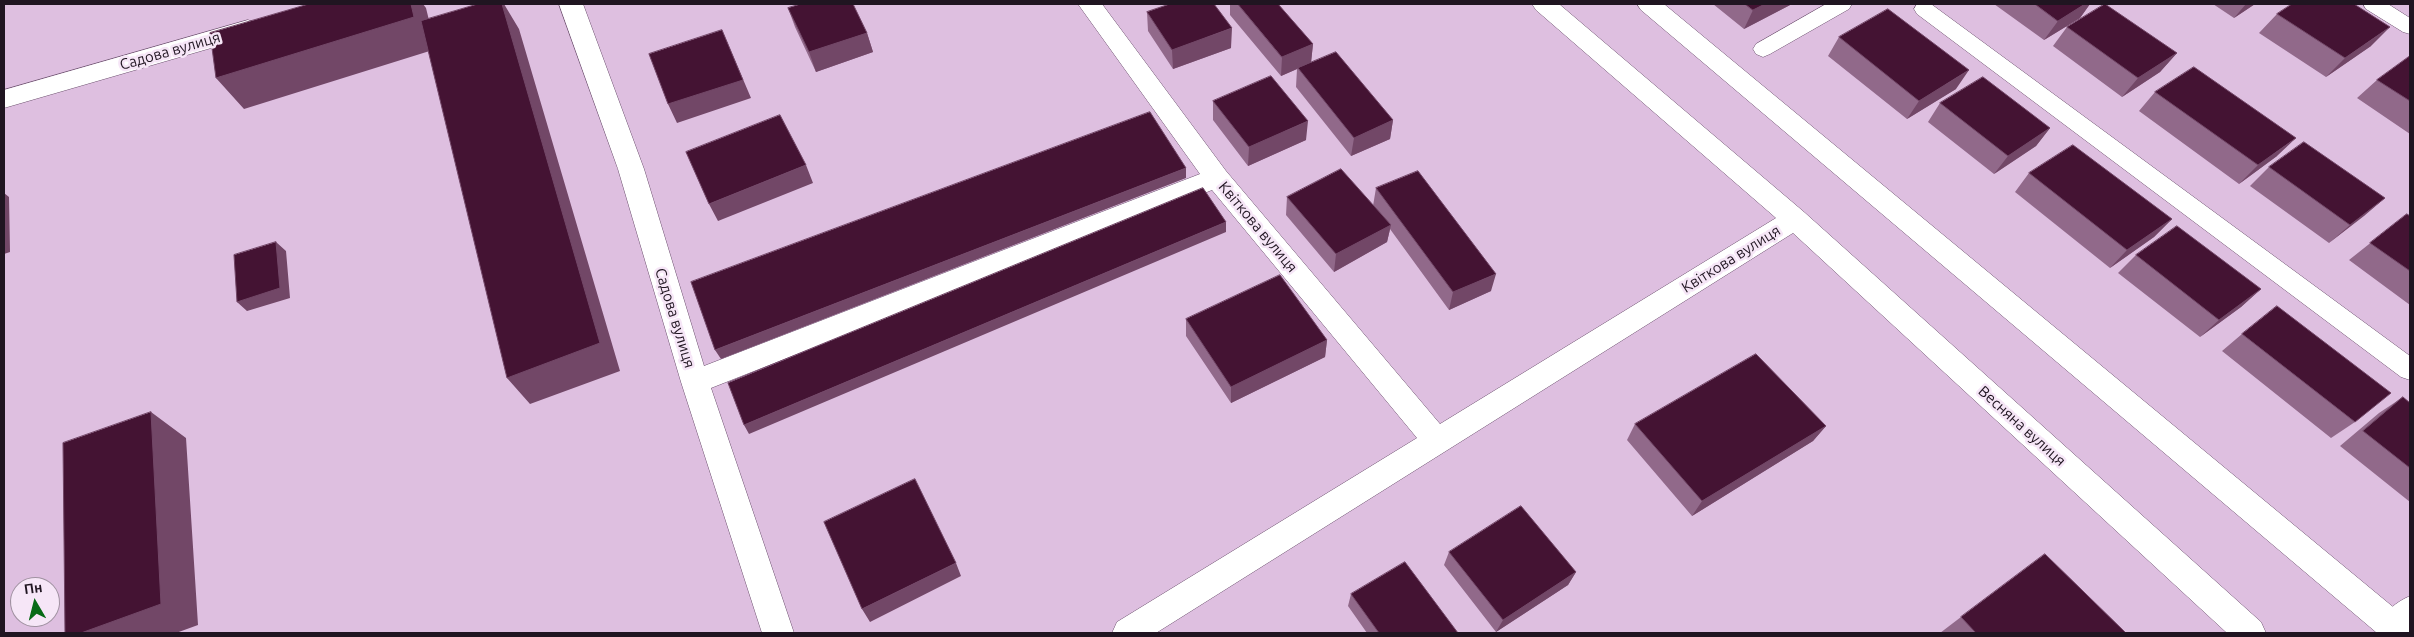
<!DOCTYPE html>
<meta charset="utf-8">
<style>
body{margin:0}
#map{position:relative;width:2414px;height:637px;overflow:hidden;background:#debfe0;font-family:Ubuntu,sans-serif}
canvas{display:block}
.frame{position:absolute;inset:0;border:5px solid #201521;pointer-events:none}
.north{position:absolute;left:10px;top:577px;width:50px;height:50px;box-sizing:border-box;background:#f6e6f7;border:1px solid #a092a1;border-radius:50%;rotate:352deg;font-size:14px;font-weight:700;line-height:20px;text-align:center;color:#201521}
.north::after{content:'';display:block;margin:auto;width:18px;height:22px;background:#086b17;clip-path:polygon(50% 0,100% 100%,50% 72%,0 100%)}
</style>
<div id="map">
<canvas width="2414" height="637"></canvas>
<div class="frame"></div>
<div class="north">Пн</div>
</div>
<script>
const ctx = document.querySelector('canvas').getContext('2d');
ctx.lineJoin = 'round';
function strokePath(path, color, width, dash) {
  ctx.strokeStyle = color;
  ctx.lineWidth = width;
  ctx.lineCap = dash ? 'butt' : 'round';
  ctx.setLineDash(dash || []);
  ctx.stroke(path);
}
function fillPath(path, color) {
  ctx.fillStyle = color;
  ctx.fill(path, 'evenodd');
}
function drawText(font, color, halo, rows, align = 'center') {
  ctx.font = font + ' Ubuntu,sans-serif';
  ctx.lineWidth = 5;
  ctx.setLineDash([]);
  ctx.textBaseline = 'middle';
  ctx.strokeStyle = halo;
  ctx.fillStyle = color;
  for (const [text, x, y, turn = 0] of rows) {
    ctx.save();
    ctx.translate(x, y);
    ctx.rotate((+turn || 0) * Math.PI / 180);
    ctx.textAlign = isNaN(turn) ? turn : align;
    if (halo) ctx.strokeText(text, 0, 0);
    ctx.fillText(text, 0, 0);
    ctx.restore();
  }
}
const service = new Path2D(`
 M1826,4H1852L1849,9L1770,54L1763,57L1756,54L1753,49L1756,44Z
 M1917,4H1931L2410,356V380L2401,377L1917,14L1914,9Z
 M2363,4H2388L2410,18V34L2403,32L2366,9Z
 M2410,596V627L2404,633H2381L2378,626C2384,612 2396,602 2410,596Z`);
const minor = new Path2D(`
 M559,4H583L644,169L704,366L1200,174L1078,4H1102L1226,171L1440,424L1776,218L1536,10L1532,4H1559L1804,212L2261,622L2266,633H2227L1793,233L1156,633H1112L1117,622L1417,438L1212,190L711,388L794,633H762L681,382L618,169Z
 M1637,4H1664L2410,621V633H2377L1641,10Z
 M248,20L256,23L260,29L256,35L4,108V90Z`);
strokePath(service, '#6b506d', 1);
strokePath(minor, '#6b506d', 1);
fillPath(service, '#fff');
fillPath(minor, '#fff');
fillPath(new Path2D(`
 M1230,4H1278L1313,44L1311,62L1393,120L1390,139L1351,156L1296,87L1297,69L1281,76L1230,15Z
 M1713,4H1792L1744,29Z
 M1994,4H2090L2080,18L2044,40Z
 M2213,4H2255L2234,18Z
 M788,8L867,33L873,52L816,72L795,27Z
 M1147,12L1231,48L1173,69L1148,31Z
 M2277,14L2371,46L2326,77L2259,33Z
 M2067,27L2177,53L2160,72L2122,97L2053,46Z
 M1839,37L1956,89L1907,119L1828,56Z
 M2410,56V134L2357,98L2377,80Z
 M2155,92L2277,156L2239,184L2139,111Z
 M1213,101L1306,140L1248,166L1213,120Z
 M1940,103L2050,128L2036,146L1994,174L1928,122Z
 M2269,167L2385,198L2329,243L2250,186Z
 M2029,173L2172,219L2154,237L2110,268L2015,192Z
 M1376,188L1491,291L1449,310L1390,229L1387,242L1334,272L1286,215L1287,197L1373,206Z
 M2407,214L2410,216V305L2349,260Z
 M2136,255L2261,289L2241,307L2200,337L2118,273Z
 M1186,319L1327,340L1325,357L1231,403L1186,336Z
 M2242,334L2355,422L2331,438L2222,351Z
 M2403,397L2410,403V502L2340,446L2379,413Z
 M1635,424L1826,426L1813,441L1692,516L1627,440Z
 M1449,552L1576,572L1568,585L1496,632L1444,565Z
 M1351,594L1458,633H1367L1348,606Z
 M1961,617L2126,633H1940Z`), '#91698a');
fillPath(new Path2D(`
 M411,4H423L426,8L436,49L244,109L216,78Z
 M502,4H504L519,29L620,371L530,404L507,378Z
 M1765,4H1792L1744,29L1753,10Z
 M2085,4H2090L2080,18L2044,40L2058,21Z
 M2246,4H2255L2234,18Z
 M2390,27L2371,46L2326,77L2345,58Z
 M1232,28L1231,48L1173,69L1172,50Z
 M722,30L751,98L677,123L668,104Z
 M867,33L873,52L816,72L809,52Z
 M1313,44L1311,63L1298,68L1297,69L1281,76L1282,57Z
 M2177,53L2160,72L2122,97L2138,78Z
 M1969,70L1956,89L1907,119L1919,101Z
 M1393,120L1390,139L1351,156L1354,138Z
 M1308,121L1306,140L1248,166L1249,147Z
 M2050,128L2036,146L1994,174L2008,156Z
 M2296,138L2277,156L2239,184L2258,165Z
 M806,165L813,183L718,221L709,204Z
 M1186,168V178L721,359L715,350Z
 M4,193L9,197L10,252L4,254Z
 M2385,198L2364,216L2329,243L2350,225Z
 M2172,219L2154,237L2110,268L2127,250Z
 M1226,222V232L749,434L744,425Z
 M1391,225L1387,242L1334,272L1336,254Z
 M276,242L286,251L290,298L247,311L237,302Z
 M1496,274L1491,291L1449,310L1453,292Z
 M2261,289L2241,307L2200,337L2219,320Z
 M1327,340L1325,357L1231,403V387Z
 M151,412L186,438L198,625L176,633H81Z
 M1826,426L1813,441L1692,516L1702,501Z
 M956,563L961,576L870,622L862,609Z
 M1576,572L1568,585L1496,632L1503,620Z`), '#724767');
const building = new Path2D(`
 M309,4H411L414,17L216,78L210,33Z
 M478,4H502L600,343L507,378L421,21Z
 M801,4H853L867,33L809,52L788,8Z
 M1170,4H1214L1232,28L1172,50L1147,12Z
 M1238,4H1278L1313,44L1282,57Z
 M1745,4H1765L1753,10Z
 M2035,4H2085L2058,21Z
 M2105,4L2177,53L2138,78L2067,27Z
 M2292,4H2354L2390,27L2345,58L2277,14Z
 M1888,9L1969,70L1919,101L1839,37Z
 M722,30L743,80L668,104L649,54Z
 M1336,52L1393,120L1354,138L1298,68Z
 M2410,56V101L2377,80Z
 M2194,67L2296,138L2258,165L2155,92Z
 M1271,76L1308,121L1249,147L1213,101Z
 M1983,77L2050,128L2008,156L1940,103Z
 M1150,112L1186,168L715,350L691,282Z
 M780,115L806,165L709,204L686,152Z
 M2304,142L2385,198L2350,225L2269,167Z
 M2073,145L2172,219L2127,250L2029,173Z
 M1341,169L1391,225L1336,254L1287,197Z
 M1418,171L1496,274L1453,292L1376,188Z
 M1203,188L1226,222L744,425L728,383Z
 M2407,214L2410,216V271L2370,243Z
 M2177,226L2261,289L2219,320L2136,255Z
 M276,242L280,288L237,302L234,255Z
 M1280,275L1327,340L1231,387L1186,319Z
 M2277,306L2391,393L2355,422L2242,334Z
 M1756,354L1826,426L1702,501L1635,424Z
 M2403,397L2410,403V468L2363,431Z
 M151,412L161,604L81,633H65L63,443Z
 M915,479L956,563L862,609L824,522Z
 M1521,506L1576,572L1503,620L1449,552Z
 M2045,554L2126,633H1976L1961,617Z
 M1405,562L1458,633H1379L1351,594Z`);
fillPath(building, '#441333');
strokePath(building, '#724767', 1);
drawText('15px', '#201521', '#f6e6f7', [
 ["Садова вулиця",170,51,-16],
 ["Квіткова вулиця",1258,227,50],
 ["Квіткова вулиця",1731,259,-32],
 ["Садова вулиця",675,318,73],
 ["Весняна вулиця",2022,426,42]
]);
</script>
